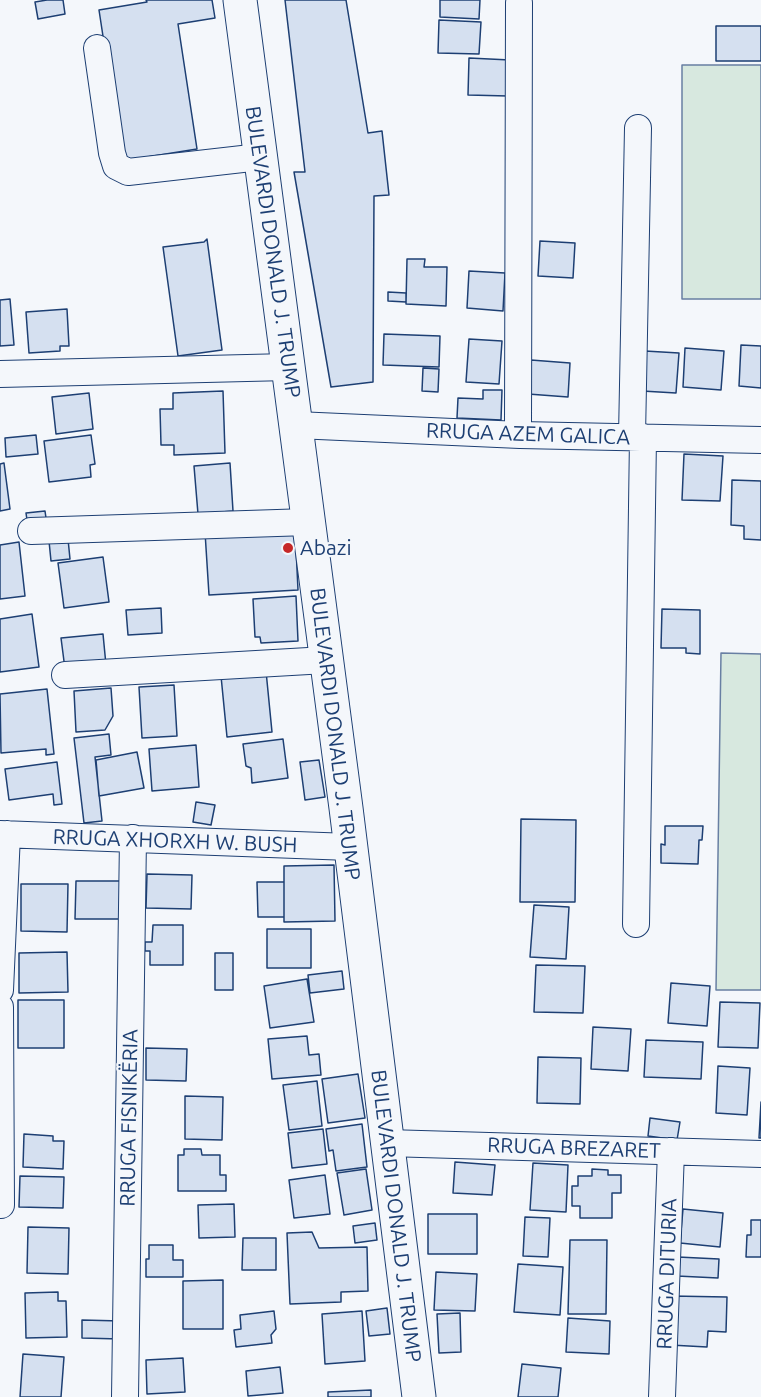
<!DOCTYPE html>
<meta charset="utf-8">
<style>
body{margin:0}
canvas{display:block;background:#f4f7fb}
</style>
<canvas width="761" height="1397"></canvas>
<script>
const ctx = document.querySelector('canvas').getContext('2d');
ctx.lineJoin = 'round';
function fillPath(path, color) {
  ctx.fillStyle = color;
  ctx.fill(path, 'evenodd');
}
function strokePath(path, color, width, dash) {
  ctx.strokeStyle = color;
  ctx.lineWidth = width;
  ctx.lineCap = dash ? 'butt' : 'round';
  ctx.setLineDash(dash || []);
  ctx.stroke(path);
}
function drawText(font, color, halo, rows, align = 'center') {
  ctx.font = font + ' Ubuntu,sans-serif';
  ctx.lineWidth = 4.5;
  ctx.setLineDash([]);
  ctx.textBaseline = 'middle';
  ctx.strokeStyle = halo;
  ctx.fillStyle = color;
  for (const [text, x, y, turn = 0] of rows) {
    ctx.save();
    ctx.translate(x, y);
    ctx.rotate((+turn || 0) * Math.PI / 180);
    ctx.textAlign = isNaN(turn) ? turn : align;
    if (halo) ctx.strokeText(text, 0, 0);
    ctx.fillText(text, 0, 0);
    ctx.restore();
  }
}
const green = new Path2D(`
 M682,65H761V299H682Z
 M721,653L761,654V990H716Z`);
fillPath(green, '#d7e8df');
strokePath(green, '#687fa3', 1.5);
const building = new Path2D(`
 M47,0H63L65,14L38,19L35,2Z
 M146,0H212L215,18L178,24L197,149L122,161L99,10L147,2Z
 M285,0H346L368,133L382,131L389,195L374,196L373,382L331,387L294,172H305Z
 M440,0H480L479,19L440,17Z
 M439,20L481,22L479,54L438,53Z
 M716,26H761V61H716Z
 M469,58L510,60L508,96L468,95Z
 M207,239L222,350L178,356L163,247L204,242Z
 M540,241L575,243L573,278L538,276Z
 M407,259H425L424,267H447L446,306L406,304Z
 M469,271L505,273L503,311L467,308Z
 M388,292L406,293V302L388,301Z
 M10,299L14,345L0,346V300Z
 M67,309L69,346H60V351L29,353L26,312Z
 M384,334L440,336L439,367L383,365Z
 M469,339L502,341L499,384L466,382Z
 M741,345L761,346V388L739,386Z
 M685,348L724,351L721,390L683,387Z
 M645,351L679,353L676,393L642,391Z
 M531,360L570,363L568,397L528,394Z
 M423,368L439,369L438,392L422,391Z
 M483,390H502L501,420L457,418L458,398L483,399Z
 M223,391L225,453L174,455V445H161L160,409H173V393Z
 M89,393L93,429L56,434L52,397Z
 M36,435L38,454L6,457L5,438Z
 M91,435L95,464L90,465L91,477L49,482L44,441Z
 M684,454L723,456L720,501L682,500Z
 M4,463L10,509L0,511V464Z
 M230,463L233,511L198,514L194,466Z
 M732,480L761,481V540L744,539V526L731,525Z
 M45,511L47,525L28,527L26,513Z
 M295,527L298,590L209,595L205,532Z
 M68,539L70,559L51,561L49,541Z
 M19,542L25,596L0,599V545Z
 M103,557L109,602L64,608L58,563Z
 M296,596L298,641L261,643L260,637H255L253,599Z
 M161,608L162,633L128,635L126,610Z
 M662,609L700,610V654L686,653V648H661Z
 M32,614L39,667L0,672V619Z
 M103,634L106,665L65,669L61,638Z
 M266,671L272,732L227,737L221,676Z
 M174,685L177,736L142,738L139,687Z
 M111,688L113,716L105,730L76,732L74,691Z
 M47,689L54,754L46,755V749L1,753L0,694Z
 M109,734L111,755L95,757L102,821L84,823L74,738Z
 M283,739L288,778L252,783L251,768L246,766L243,744Z
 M196,745L199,787L152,791L149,749Z
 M137,752L144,788L99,796L96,760Z
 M319,760L325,797L305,800L300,762Z
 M57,762L62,804L54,805L53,794L9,800L5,769Z
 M196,802L215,805L211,825L193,822Z
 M521,819L576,820L575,902H520Z
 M665,826H703L702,840H699L698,864L661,863V844L665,845Z
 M334,865L335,921L284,922V866Z
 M147,874L192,875L191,909L146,908Z
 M76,881H125L124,919H75Z
 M257,882H284V917H258Z
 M21,884H68L67,932L21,931Z
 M534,905L569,907L566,959L530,957Z
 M153,925H183V965H150V951H145V942H152Z
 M267,929H311V968H267Z
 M67,952L68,992L19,993V953Z
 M215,953H233V990H215Z
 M536,965L585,966L583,1013L534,1012Z
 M342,971L344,989L310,993L308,975Z
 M307,979L314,1022L270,1028L264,986Z
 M671,983L710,986L707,1026L668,1023Z
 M18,1000H64V1048H18Z
 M720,1002L760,1003L758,1048L718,1047Z
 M593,1027L631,1029L628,1071L591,1069Z
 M307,1036L309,1055L319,1054L321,1075L272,1079L268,1039Z
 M646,1040L703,1042L701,1079L644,1077Z
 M146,1048L187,1049L186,1081L146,1080Z
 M538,1057L581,1058L580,1104L537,1103Z
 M718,1066L750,1068L747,1115L716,1113Z
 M358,1074L365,1118L328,1123L322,1079Z
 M317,1081L322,1126L289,1130L283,1085Z
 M185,1096L223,1097L222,1140L185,1139Z
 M761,1102V1138H759Z
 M650,1118L680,1122L677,1140L648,1136Z
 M362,1124L367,1167L336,1171L333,1150L329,1151L326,1129Z
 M323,1129L327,1164L292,1168L288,1133Z
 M24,1134L53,1136V1141H64L63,1169L23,1167Z
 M184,1149H201L202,1155H220V1175H226V1191H178V1155H184Z
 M455,1162L495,1165L492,1195L453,1193Z
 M533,1163L568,1165L566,1212L530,1210Z
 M366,1169L372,1210L344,1215L337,1173Z
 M592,1169L608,1170V1175H621V1193H612V1218H580V1206H572V1186H578V1176H592Z
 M325,1175L330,1214L294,1218L289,1180Z
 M20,1176L64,1177L63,1208L19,1207Z
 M234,1204L235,1237L199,1238L198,1205Z
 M683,1209L723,1213L720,1247L680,1243Z
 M428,1214H477V1254H428Z
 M525,1217L550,1218L548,1257L523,1256Z
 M751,1220H761V1257H746L747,1235H751Z
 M375,1223L377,1240L355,1243L353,1226Z
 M28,1227L69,1228L68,1274L27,1273Z
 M312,1232L319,1248L367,1247L368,1291L341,1292V1302L290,1304L287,1233Z
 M243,1238H276V1270H242Z
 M570,1240H607L606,1314H568Z
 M149,1245H173V1260H183V1277H146V1259H149Z
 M678,1257L719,1259L718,1278L677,1276Z
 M518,1264L563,1267L560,1315L514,1312Z
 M436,1272L477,1274L475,1311L434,1310Z
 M223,1280V1329H183V1281Z
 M58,1292V1301H66L67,1337L26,1338L25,1293Z
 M671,1296L727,1297L726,1332L708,1331L707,1347L670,1345Z
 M387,1308L390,1334L369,1336L366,1311Z
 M274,1311L276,1329L271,1335L272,1343L236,1347L234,1330L241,1329L240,1315Z
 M362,1311L365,1361L325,1364L322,1314Z
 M460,1313L461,1352L439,1353L437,1314Z
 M568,1318L610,1321L609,1354L566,1352Z
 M82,1320L121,1321L120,1339L82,1338Z
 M23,1354L64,1357L61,1397H20Z
 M183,1358L185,1392L147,1394L146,1360Z
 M522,1364L561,1368L558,1397H518Z
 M280,1367L283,1393L248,1396L246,1371Z
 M371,1390V1397H328V1392Z`);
fillPath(building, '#d5e0f0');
strokePath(building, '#1d3f73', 1.5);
const minor = new Path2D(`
 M519,3L518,424L520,435
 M97,48L112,153L116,166L128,172L260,157
 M0,374L288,367
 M296,425L520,435L761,440
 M632,436L638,128
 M31,531L308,522
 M65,675L326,660
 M0,834L350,847
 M636,924L643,437
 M0,990L7,834
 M0,1007L1,1205
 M387,1143L761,1154
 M125,1397L133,838
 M662,1397L671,1151`);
const major = new Path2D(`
 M240,0L346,808L419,1397`);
strokePath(minor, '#1d3f73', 28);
strokePath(major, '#1d3f73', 35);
strokePath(minor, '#f4f7fb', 26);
strokePath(major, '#f4f7fb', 33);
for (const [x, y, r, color] of [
 [288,548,6,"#c62828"]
]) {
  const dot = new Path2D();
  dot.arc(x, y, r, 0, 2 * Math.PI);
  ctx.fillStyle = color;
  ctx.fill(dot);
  strokePath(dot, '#f4f7fb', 2);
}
drawText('21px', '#1d3f73', '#f4f7fb', [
 ["BULEVARDI DONALD J. TRUMP",273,252,82],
 ["RRUGA AZEM GALICA",528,434,2],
 ["BULEVARDI DONALD J. TRUMP",335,734,83],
 ["RRUGA XHORXH W. BUSH",175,841,2],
 ["RRUGA FISNIKËRIA",129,1118,-89],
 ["RRUGA BREZARET",574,1148,2],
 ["BULEVARDI DONALD J. TRUMP",396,1216,83],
 ["RRUGA DITURIA",667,1274,-88]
]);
drawText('21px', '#1d3f73', '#f4f7fb', [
 ["Abazi",300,548]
], 'left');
</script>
